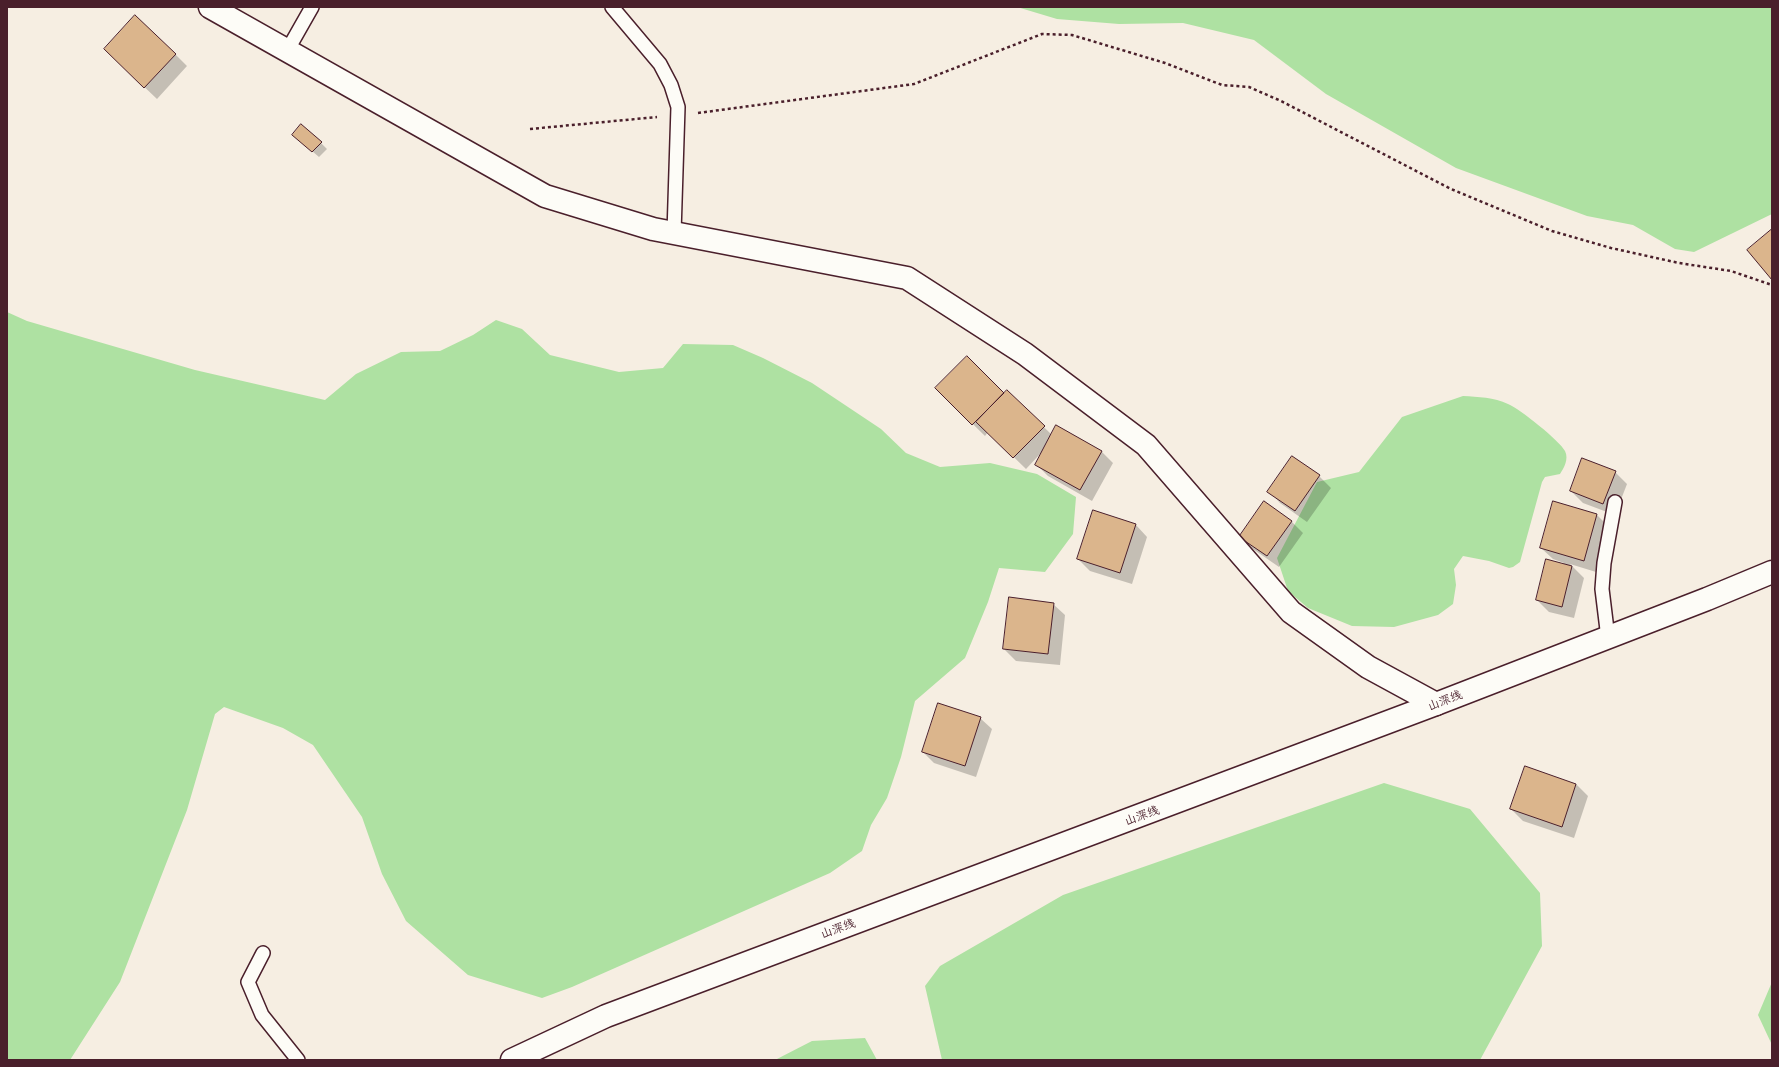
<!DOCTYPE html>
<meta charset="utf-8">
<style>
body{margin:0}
#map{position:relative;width:1779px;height:1067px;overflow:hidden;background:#f6eee2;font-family:"Comic Neue",sans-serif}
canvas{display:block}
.frame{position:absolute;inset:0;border:8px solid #4a1f2b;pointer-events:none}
</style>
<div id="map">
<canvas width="1779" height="1067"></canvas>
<div class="frame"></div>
</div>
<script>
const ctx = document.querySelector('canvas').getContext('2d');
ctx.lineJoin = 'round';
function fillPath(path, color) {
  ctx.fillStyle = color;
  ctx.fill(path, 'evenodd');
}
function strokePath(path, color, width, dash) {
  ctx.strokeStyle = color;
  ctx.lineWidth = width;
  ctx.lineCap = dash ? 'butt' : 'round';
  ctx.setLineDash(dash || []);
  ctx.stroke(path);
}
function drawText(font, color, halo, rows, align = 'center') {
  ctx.font = font + ' "Comic Neue","LXGW WenKai TC",sans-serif';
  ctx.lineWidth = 3;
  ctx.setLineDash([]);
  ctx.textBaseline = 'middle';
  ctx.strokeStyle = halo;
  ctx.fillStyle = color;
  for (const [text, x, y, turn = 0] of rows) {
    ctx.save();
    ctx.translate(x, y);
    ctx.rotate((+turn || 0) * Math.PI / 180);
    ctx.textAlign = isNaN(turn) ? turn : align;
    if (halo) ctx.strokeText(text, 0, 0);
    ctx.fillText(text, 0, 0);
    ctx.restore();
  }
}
fillPath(new Path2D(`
 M1017,7H1772V214L1694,252L1675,249L1633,225L1587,216L1456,168L1326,94L1254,40L1183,23L1119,24L1057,19Z
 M7,312L27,321L195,370L325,400L356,374L401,352L440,351L473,335L496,320L522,329L550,355L619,372L663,368L683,344L733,345L763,358L812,383L881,429L906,453L940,467L990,463L1037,474L1076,497L1073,534L1045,572L999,568L988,602L965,658L915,701L901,757L887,798L871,825L862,851L830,873L572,987L542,998L468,975L406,921L382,874L362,817L313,745L283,728L224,707L215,714L187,810L120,982L70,1060H7Z
 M1463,396C1478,397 1494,397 1508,404C1520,409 1560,441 1565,451C1569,459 1564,468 1560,474L1545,477L1542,482L1520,562L1513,567L1509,568L1489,561L1463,556L1454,569L1456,585L1453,604L1438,615L1394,627L1352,626L1308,608L1288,591L1277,558L1317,482L1359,472L1402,417Z
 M1384,783L1470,809L1540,893L1542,946L1480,1060H942L925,986L940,966L1063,895Z
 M1772,982V1045L1758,1015Z
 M865,1038L877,1060H775L812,1041Z`), '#aee1a2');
fillPath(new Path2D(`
 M175,54L187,66L157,99L117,61Z
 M299,140L321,143L327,149L319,157Z
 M967,357L1004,395L1007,391L1052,435L1101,451L1113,463L1092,501L1048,476L1036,464L1041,453L1026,469L988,432L985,436L936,388Z
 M1615,472L1627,484L1615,515L1583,503L1571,491Z
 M1319,476L1331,488L1307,522L1280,503L1269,491Z
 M1554,503L1597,515L1609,527L1596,572L1570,564L1584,578L1574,618L1549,612L1537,600L1564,563L1553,559L1541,548Z
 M1291,521L1303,533L1279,567L1253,549L1241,537Z
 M1136,525L1147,537L1132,584L1090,571L1078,559Z
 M1053,604L1065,615L1060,665L1016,661L1004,649Z
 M980,718L992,729L976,777L934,763L923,752Z
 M1576,784L1588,796L1574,838L1523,821L1511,809Z`), '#0003');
const building = new Path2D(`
 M135,15L176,54L144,88L104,49Z
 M301,124L322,142L312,152L292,135Z
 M1772,229V280L1747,250Z
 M967,356L1004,393L972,425L935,388Z
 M1007,390L1045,426L1013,458L976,422Z
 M1056,425L1102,451L1080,490L1035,465Z
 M1292,456L1320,475L1295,511L1267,492Z
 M1582,458L1616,471L1603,504L1570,491Z
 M1264,501L1292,521L1267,556L1239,537Z
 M1553,501L1597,514L1584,561L1540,548Z
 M1093,510L1136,524L1120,573L1077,559Z
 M1546,559L1572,566L1562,607L1536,600Z
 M1009,597L1054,603L1048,654L1003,649Z
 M938,703L981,717L965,766L922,752Z
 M1525,766L1576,784L1562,827L1510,809Z`);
fillPath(building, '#dbb58c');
strokePath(building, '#4a1f2b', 1);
const lane = new Path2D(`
 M612,7L660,64L671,85L678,107L674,233
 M287,51L312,7
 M1608,638L1602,589L1604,563L1615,502
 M263,953L248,982L262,1015L298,1060`);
const street = new Path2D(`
 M210,7L545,196L653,229L907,278L1025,354L1146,445L1291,612L1368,667L1436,704`);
const highway = new Path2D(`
 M512,1060L606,1016L1436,704L1707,599L1772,572`);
strokePath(lane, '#4a1f2b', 16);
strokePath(street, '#4a1f2b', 25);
strokePath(highway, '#4a1f2b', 25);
strokePath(new Path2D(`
 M698,113L914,84L1042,34L1072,35L1165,63L1222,85L1249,87L1281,101L1451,189L1552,231L1611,248L1679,263L1731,271L1772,285
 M530,129L657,117`), '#4a1f2b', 2.5, [3, 3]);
strokePath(lane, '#fdfcf7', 13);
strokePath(street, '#fdfcf7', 22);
strokePath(highway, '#fdfcf7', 22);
drawText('12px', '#4a1f2b', '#fdfcf7', [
 ["山深线",1445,701,-21],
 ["山深线",1142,816,-20],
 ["山深线",838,929,-20]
]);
</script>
